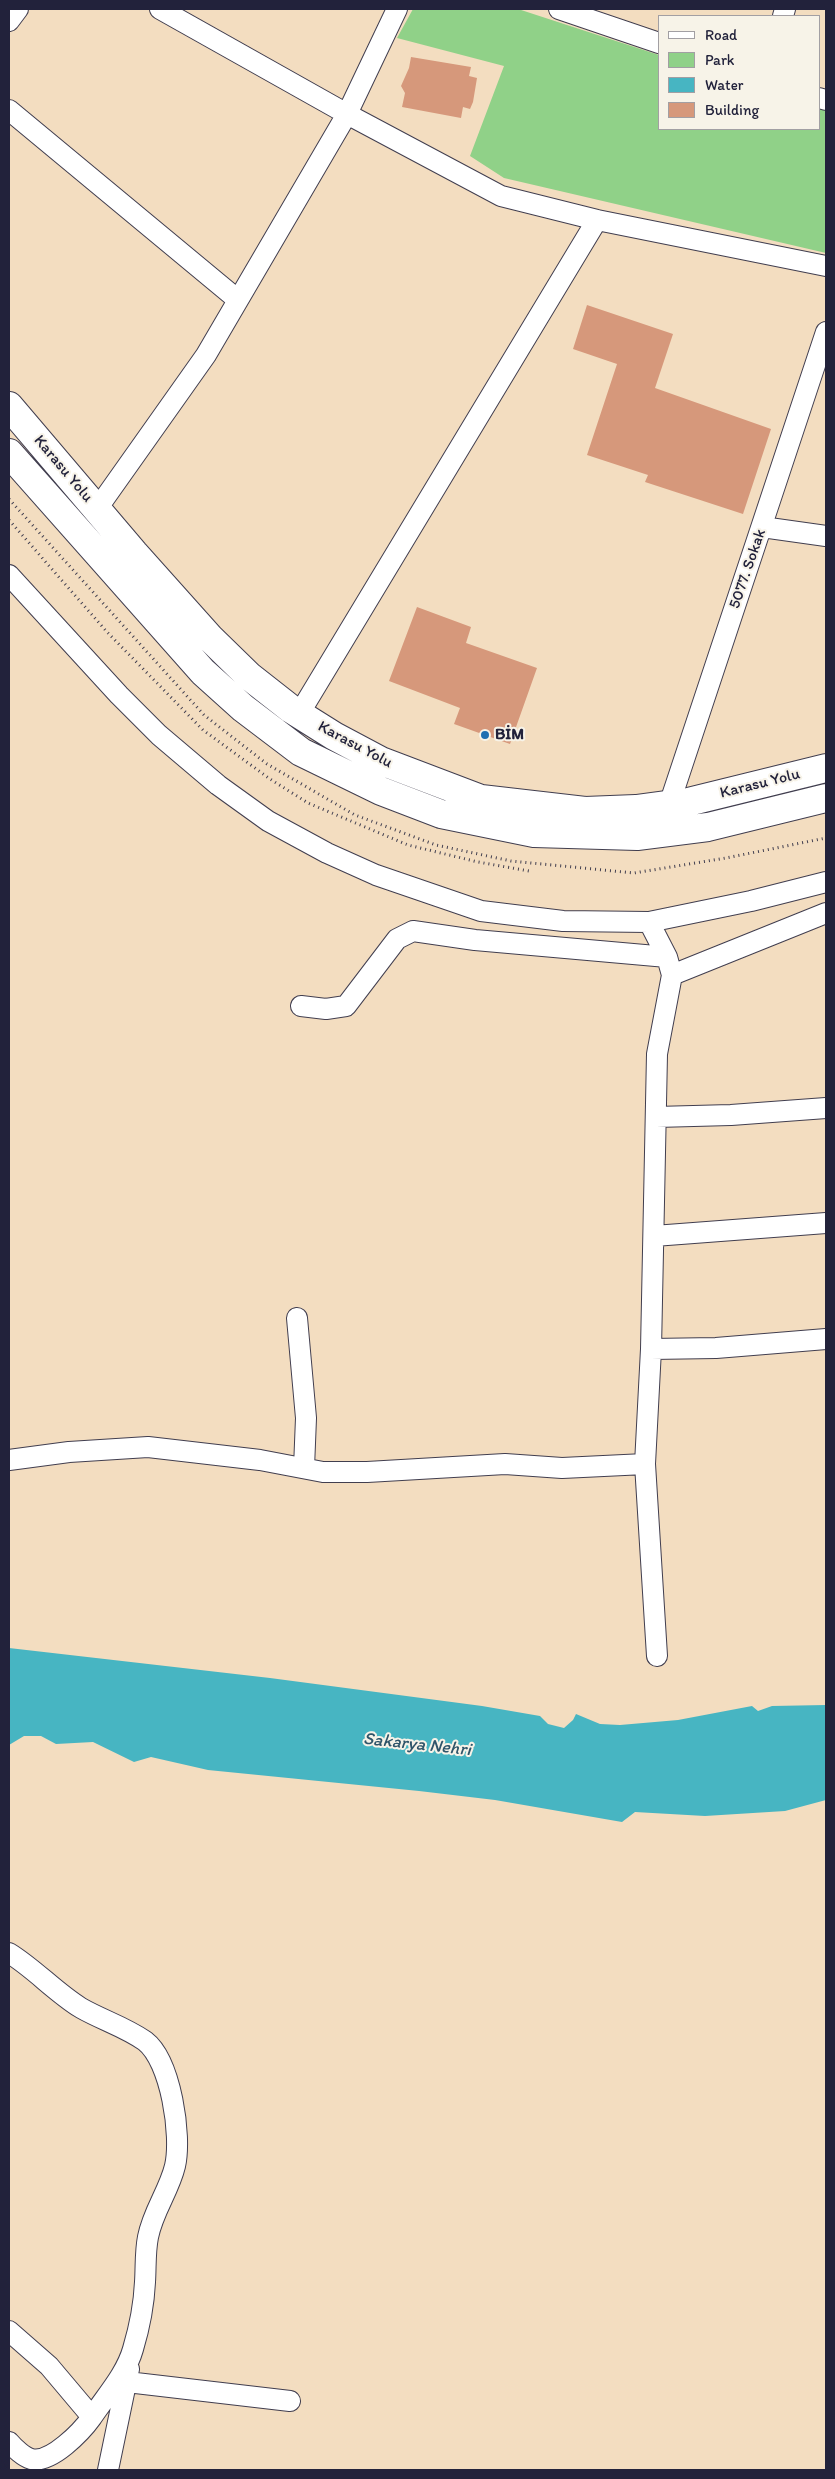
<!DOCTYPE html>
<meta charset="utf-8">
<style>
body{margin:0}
#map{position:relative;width:835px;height:2479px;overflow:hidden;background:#f3ddc0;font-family:Itim,sans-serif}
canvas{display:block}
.frame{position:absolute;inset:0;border:10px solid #22223b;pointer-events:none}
.legend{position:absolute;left:658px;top:15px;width:162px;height:115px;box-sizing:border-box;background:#f7f3e8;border:1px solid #a29fa3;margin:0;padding:6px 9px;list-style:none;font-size:15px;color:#22223b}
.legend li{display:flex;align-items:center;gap:10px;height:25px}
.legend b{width:25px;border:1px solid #a29fa3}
</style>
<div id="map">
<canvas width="835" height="2479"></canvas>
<div class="frame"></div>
<ul class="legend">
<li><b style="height:6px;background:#fff"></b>Road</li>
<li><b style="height:14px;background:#90d188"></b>Park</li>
<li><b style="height:14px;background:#47b5c2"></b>Water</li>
<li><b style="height:14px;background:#d6987b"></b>Building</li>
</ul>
</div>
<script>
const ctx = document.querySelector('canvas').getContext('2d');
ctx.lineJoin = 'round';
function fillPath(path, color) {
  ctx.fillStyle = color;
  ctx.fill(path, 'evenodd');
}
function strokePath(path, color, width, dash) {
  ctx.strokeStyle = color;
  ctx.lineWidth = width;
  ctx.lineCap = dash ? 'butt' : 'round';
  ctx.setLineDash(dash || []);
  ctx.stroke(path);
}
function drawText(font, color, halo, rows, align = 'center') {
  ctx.font = font + ' Itim,sans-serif';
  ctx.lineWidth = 4;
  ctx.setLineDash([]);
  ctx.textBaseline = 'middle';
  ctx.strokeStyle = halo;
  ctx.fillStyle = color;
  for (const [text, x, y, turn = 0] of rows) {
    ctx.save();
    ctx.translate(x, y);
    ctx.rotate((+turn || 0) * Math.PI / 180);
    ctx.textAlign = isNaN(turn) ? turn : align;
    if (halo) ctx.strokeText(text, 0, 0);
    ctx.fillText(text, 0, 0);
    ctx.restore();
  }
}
fillPath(new Path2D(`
 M413,9H518L659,55V129H819V108L826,110V253L504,178L470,156L504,66L397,38Z`), '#90d188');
fillPath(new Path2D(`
 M9,1648L270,1678L482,1706L540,1716L548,1724L564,1728L573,1720L576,1714L600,1724L620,1725L678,1720L752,1706L758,1711L772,1706L826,1705V1800L785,1811L705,1816L635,1812L622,1822L495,1800L419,1791L208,1770L151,1757L134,1762L93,1742L56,1744L41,1736H24L9,1745Z`), '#47b5c2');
fillPath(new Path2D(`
 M411,57L471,67L469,76L477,78L473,102L470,109L463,107L461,118L402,107L405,93L401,86L409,68Z
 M587,305L673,334L655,388L771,429L743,514L645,482L648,475L587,455L617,364L573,349Z
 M417,607L471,627L466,643L537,668L510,744L454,724L460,708L389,681Z`), '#d6987b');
const street = new Path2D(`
 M160,9L347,114L501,196L597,220L826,266
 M559,9L659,43
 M783,16L785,9
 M9,21L18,9
 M819,98L826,100
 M9,110L238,300
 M97,509L206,355L347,114L397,9
 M762,527L826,536
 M9,575L119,695L159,735L218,785L268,821L327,853L376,875L481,911L563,921L649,922L751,901L826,882
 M299,714L597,220
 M669,805L826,332
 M672,975L826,913
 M301,1006L326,1009L346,1006L397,939L413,931L475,940L667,957
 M656,1117L731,1115L826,1108
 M654,1236L826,1223
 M297,1318L306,1418L304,1468
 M651,1349L716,1348L826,1339
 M9,1460L69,1452L148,1447L260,1460L323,1472H367L505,1464L562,1468L645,1464L651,1349L657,1054L672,975L667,957L649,922
 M645,1464L657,1656
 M9,1953C35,1969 55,1992 81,2008C102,2020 125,2027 145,2041C171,2061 182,2136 175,2166C169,2191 153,2211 148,2237C145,2252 146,2267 145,2282C144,2303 139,2329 133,2349C126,2374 106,2396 92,2417L49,2366L9,2331
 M127,2382L290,2401
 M9,2442C14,2448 24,2457 31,2459C51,2464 82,2431 92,2417
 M108,2470L129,2369`);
const highway = new Path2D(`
 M9,406L134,553L210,638L249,676L291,709L334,736L381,761L481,799L585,811L636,809L688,802L826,768
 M9,453L203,672L243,708L301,752L381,791L441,814L534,833L637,836L708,827L826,798`);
strokePath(street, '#413e4f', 22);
strokePath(highway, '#413e4f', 30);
strokePath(new Path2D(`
 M9,499L204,715L267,764L355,815L436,845L511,861L634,873L726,858L826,838
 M9,520L107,632L203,730L270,779L308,803L408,845L478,862L529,871`), '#413e4f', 3, [1, 4]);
strokePath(street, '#fff', 20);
strokePath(highway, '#fff', 28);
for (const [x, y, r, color] of [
 [485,735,5,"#1f6fb2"]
]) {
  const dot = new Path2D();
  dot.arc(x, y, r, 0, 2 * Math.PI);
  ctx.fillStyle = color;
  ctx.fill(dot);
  strokePath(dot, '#f7f3e8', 2);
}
drawText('16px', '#22223b', '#f7f3e8', [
 ["Karasu Yolu",63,469,50],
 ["5077. Sokak",748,569,-71],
 ["Karasu Yolu",355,745,28],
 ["Karasu Yolu",760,784,-14]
]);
drawText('bold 16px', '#22223b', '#f7f3e8', [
 ["BİM",495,735]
], 'left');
drawText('italic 18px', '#2f556a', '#f7f3e8', [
 ["Sakarya Nehri",417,1745,6]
]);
</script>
